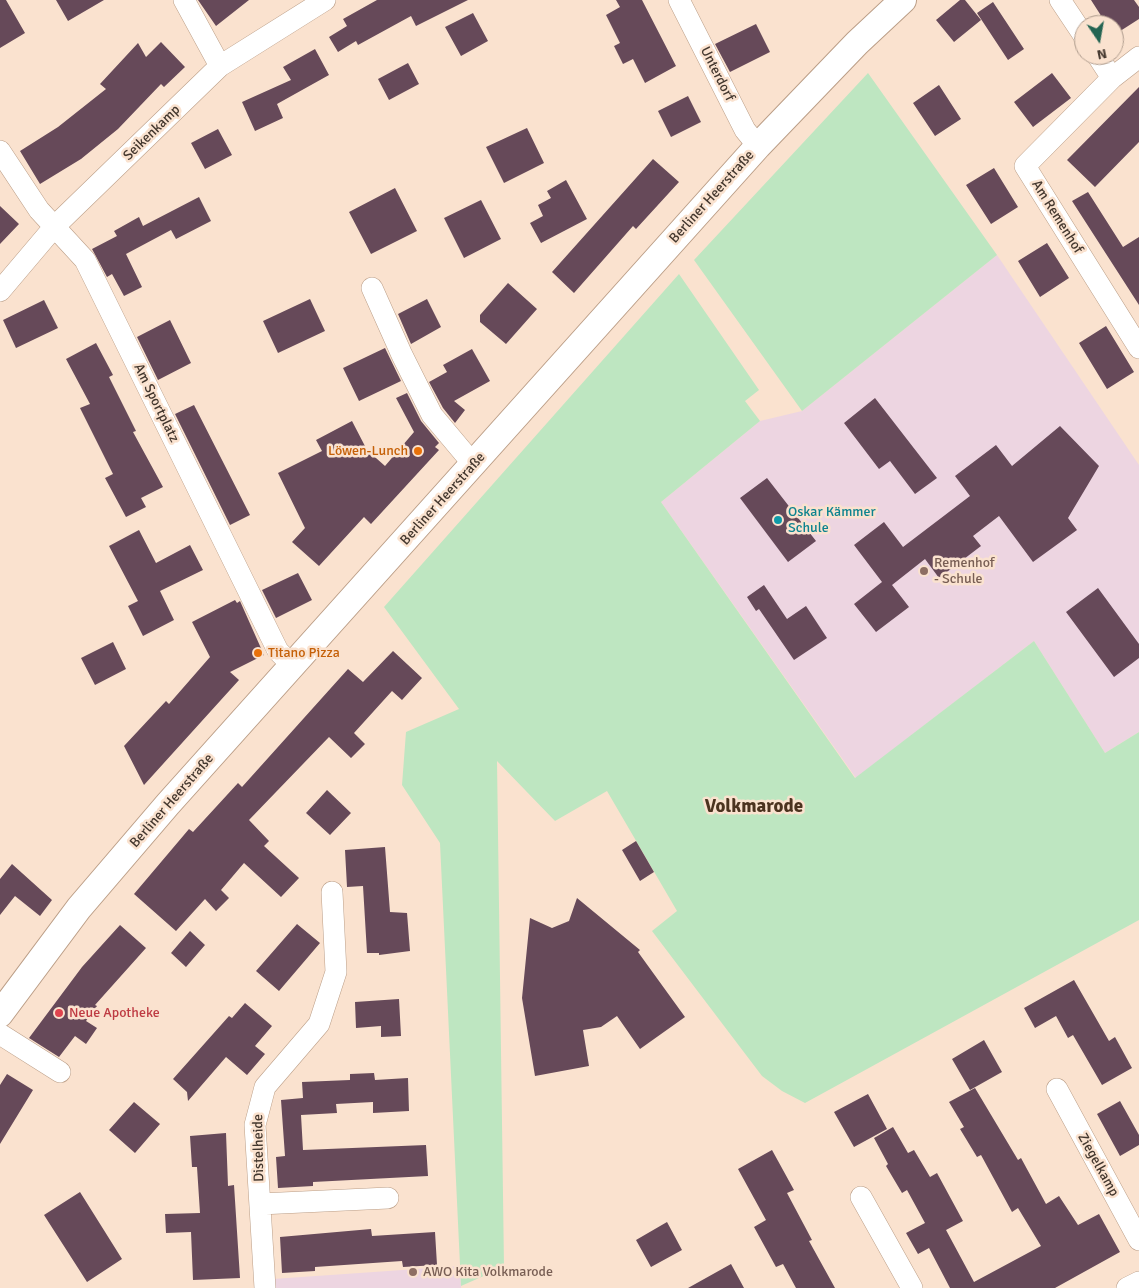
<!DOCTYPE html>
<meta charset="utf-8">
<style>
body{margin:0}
#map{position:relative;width:1139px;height:1288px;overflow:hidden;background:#fae2cf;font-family:Signika,sans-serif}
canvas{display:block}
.north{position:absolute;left:1074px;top:15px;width:50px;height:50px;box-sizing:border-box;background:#fae2cf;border:1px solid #b19e8f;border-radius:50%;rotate:168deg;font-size:14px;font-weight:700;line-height:20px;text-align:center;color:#43372e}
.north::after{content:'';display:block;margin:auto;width:18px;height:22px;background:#246452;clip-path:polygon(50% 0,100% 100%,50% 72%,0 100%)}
</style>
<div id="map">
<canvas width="1139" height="1288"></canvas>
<div class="north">N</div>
</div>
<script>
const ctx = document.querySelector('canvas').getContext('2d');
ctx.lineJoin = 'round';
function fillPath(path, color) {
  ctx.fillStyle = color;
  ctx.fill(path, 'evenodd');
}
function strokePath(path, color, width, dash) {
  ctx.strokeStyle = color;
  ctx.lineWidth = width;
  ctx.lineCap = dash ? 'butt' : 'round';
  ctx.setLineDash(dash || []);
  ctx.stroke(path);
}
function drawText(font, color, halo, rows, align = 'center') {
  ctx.font = font + ' Signika,sans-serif';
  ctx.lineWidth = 5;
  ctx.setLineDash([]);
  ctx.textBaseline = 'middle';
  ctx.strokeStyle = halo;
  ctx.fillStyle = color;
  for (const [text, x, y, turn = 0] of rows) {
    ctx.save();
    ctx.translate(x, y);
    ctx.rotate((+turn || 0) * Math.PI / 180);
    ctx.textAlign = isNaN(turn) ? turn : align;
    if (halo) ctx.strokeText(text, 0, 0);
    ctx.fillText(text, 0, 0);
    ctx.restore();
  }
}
fillPath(new Path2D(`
 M997,255L1139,465V732L1105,753L1034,641L856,778L661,502L760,421L802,411Z
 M460,1266L461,1288H273V1279Z`), '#edd5e1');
fillPath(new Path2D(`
 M868,73L997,255L802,411L694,260Z
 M679,274L759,390L745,401L760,421L661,502L855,778L1034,641L1105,753L1139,732V920L805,1103L782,1091L762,1076L652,931L677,911L607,791L555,821L497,761L504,1267L461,1286L440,843L402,785L406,732L459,709L384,607Z`), '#bee6c1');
fillPath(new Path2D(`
 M0,0H6L25,33L0,48Z
 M56,0H104L68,21Z
 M198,0H249L216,26Z
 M377,0H468L416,26L411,16L358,45L356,41L338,52L329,37L347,26L343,19Z
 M616,0H642L676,66L645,83L633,59L623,64L614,46L620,43L606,15L620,7Z
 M960,0H965L981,20L954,42L936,20Z
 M1091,0H1134L1139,7V19L1114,35V25H1107Z
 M993,2L1024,49L1008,60L977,13Z
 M473,13L488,41L461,56L445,27Z
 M756,24L770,52L730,72L715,44Z
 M161,42L185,67L164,87L161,84L118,129L81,159L40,184L20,151L58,127L106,89L100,84L138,43L146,57Z
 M315,49L329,75L277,104L283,118L255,131L242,102L291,80L283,67Z
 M408,63L419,84L389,100L378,79Z
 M1052,73L1071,98L1033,127L1014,102Z
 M939,85L961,119L935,136L913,103Z
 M1139,87V142L1095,187L1067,160Z
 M688,96L701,122L671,137L658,111Z
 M527,128L544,163L504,183L486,147Z
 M218,129L232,155L205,169L191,143Z
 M653,159L679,182L636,229L633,226L574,293L552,272Z
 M994,168L1018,207L991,224L966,185Z
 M566,180L587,219L541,243L530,223L543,216L538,205L551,198L547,191Z
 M395,188L417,231L371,254L349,212Z
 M1088,192L1123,247L1139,237V305L1072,201Z
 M199,197L211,221L176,239L171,230L126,254L142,287L124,296L112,274L107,277L92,249L117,236L114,231L139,217L143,226Z
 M481,200L501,239L464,258L444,218Z
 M0,206L19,224L0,244Z
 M1047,243L1069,278L1040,297L1018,261Z
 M508,283L537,309L506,344L480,322V315Z
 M310,299L325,331L278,353L263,321Z
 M427,299L441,327L411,344L398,314Z
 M44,300L58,328L16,348L3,320Z
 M170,320L191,363L158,380L137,337Z
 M1106,326L1134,372L1107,389L1079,343Z
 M96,343L113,375L109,377L136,431L133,432L163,487L141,498L146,507L126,517L105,478L113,474L80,408L90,404L66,359Z
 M385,348L401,381L359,401L343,368Z
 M472,349L490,381L454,401L465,410L455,423L443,408L429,382L447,372L443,365Z
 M407,393L421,421L439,443L435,447L439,450L371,524L364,517L319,566L292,542L305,528L278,473L322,451L316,440L352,421L367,450L385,466L414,432L396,398Z
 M875,398L937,478L915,494L890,461L879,469L844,423Z
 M194,405L250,515L230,525L175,414Z
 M1060,426L1099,466L1068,518L1077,530L1033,562L999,516L973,536L981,546L939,578L925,559L892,585L909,607L876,632L854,604L882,582L854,545L884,522L903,547L970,496L955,476L996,445L1012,466Z
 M767,478L816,541L788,562L740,498Z
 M139,530L156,563L190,545L203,570L160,591L174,620L143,636L128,606L138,601L109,546Z
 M298,573L312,600L276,618L262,590Z
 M764,585L787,619L806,606L827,638L794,660L759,609L756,611L747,597Z
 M1098,588L1139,644V658L1114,677L1066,612Z
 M235,600L237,603L240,601L264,655L230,672L239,680L144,785L124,746L166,701L169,704L210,657L192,622Z
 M113,642L126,669L95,685L81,658Z
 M393,651L422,678L402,700L392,691L354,733L365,744L351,758L329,737L249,820L269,841L264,846L299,878L281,897L244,863L221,890L229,898L216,911L205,899L176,931L134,894L189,829L193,832L238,783L242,787L348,669L363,682Z
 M327,790L351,813L330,835L306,813Z
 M636,841L654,872L640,881L622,850Z
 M385,847L390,912L407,913L410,951L379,955V953H367L363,886L347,887L345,850Z
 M12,864L52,900L40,916L15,896L0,915V879Z
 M577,898L640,950L638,952L685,1017L640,1049L617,1016L601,1027L583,1030L589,1066L535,1076L522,998L530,918L552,928L569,921Z
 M297,924L320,943L279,991L256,971Z
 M120,925L146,948L95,1005L97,1006L86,1021L97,1028L86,1044L75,1036L59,1057L29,1038L82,967Z
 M190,931L205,945L186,967L171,953Z
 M1074,980L1109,1041L1115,1037L1132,1068L1102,1085L1073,1035L1068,1038L1056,1016L1035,1028L1024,1008Z
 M399,999L401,1036L381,1037V1026L356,1028L355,1002Z
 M245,1003L272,1026L255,1046L265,1054L247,1075L226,1057L188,1101L187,1092L173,1079L229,1016L232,1018Z
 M984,1040L1002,1072L970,1090L952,1059Z
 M374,1073L375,1080L408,1078L409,1111L373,1113V1102L336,1104L337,1113L301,1115L303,1150L426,1145L428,1176L313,1182V1186L278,1188L276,1157L285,1156L281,1100L303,1098L302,1082L350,1080V1074Z
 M7,1074L33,1090L0,1144V1085Z
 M975,1088L1018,1160L1021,1158L1046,1204L1059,1196L1078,1225L1099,1214L1120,1252L1055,1288H950L929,1248L918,1254L906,1233L925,1223L907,1190L902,1193L886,1166L888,1164L874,1138L893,1127L908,1153L914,1150L930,1177L937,1173L963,1221L946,1230L974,1282L1041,1246L1018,1208L1012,1212L981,1155L977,1157L960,1129L964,1127L949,1102Z
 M868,1094L887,1129L854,1147L834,1112Z
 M1120,1101L1139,1135V1145L1120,1156L1097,1114Z
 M134,1102L160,1124L135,1153L109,1130Z
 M226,1133L228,1186L234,1185L240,1278L193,1280L191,1232L166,1233L165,1214L200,1213L197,1167H192L190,1136Z
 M772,1150L794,1190L787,1193L812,1240L809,1241L835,1288H796L783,1264L776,1267L754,1227L766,1220L738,1169Z
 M80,1192L122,1259L87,1282L44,1215Z
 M667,1222L682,1250L651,1267L636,1240Z
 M371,1229L372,1236L435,1232L437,1265L403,1267L402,1261L315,1267V1271L282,1273L280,1237Z
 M731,1264L744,1288H688Z`), '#664959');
const minor = new Path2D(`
 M184,0L220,66
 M679,0L745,130L758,146
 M1060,0L1084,36
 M1097,55L1112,78L1139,57
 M1112,78L1025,166L1139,348
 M0,151L39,210L85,260L278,651L293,666
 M372,288L402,355L432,415L474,465
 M0,291L55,226L220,66L325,0
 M0,1034L60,1072
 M1057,1089L1139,1240
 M861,1197L912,1288
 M260,1204L388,1198
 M265,1288L255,1125L265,1087L319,1024L336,972L332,892
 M1127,1288L1139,1282`);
const major = new Path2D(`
 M0,1014L79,908L168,804L758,146L857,43L903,0`);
strokePath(minor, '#bb9e87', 22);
strokePath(major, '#bb9e87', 28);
strokePath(minor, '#fff', 21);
strokePath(major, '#fff', 26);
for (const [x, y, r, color] of [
 [418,451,5,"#e8710a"],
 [778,520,5,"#0f9aa8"],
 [924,571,5,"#8d6e63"],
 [258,653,5,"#e8710a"],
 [59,1013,5,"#e0444e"],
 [413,1272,5,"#8d6e63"]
]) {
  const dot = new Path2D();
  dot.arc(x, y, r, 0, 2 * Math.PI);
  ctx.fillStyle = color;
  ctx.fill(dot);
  strokePath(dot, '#fae2cf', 2);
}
drawText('14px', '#43372e', '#fae2cf', [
 ["Unterdorf",717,74,63],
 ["Seikenkamp",152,133,-44],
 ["Berliner Heerstraße",712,197,-48],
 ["Am Remenhof",1057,217,58],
 ["Am Sportplatz",156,403,64],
 ["Berliner Heerstraße",443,499,-48],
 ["Berliner Heerstraße",172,801,-49],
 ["Distelheide",259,1148,-91],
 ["Ziegelkamp",1098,1165,61]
]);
drawText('14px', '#c56008', '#fae2cf', [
 ["Löwen-Lunch",408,451],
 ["Titano Pizza",268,653,"left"]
], 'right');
drawText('14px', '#0d838f', '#fae2cf', [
 ["Oskar Kämmer",788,512],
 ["Schule",788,528]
], 'left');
drawText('14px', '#785e54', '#fae2cf', [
 ["Remenhof",934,563],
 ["- Schule",934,579],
 ["AWO Kita Volkmarode",423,1272]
], 'left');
drawText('14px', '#be3a42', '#fae2cf', [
 ["Neue Apotheke",69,1013]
], 'left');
drawText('bold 19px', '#4b331f', '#fae2cf', [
 ["Volkmarode",754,807]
]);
</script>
